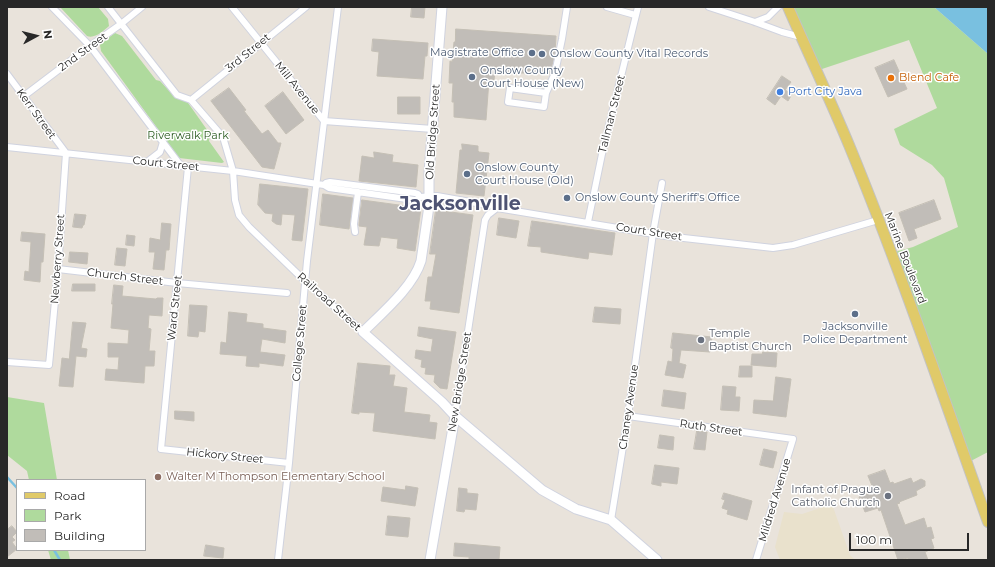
<!DOCTYPE html>
<style>
body{margin:0}
#map{position:relative;width:995px;height:567px;overflow:hidden;background:#e9e3db;font-family:Montserrat,sans-serif}
canvas{display:block}
.frame{position:absolute;inset:0;border:8px solid #282828;pointer-events:none}
.legend{position:absolute;left:16px;top:479px;width:130px;height:72px;box-sizing:border-box;background:#fff;border:1px solid #a9a9a9;margin:0;padding:5px 7px;list-style:none;font-size:12px;color:#282828}
.legend li{display:flex;align-items:center;gap:8px;height:20px}
.legend b{width:20px;border:1px solid #a9a9a9}
.north{position:absolute;left:16px;top:16px;width:40px;height:40px;-webkit-text-stroke:3px #fff;paint-order:stroke;rotate:83deg;font-size:11px;font-weight:700;line-height:16px;text-align:center;color:#282828}
.north::after{content:'';display:block;margin:auto;width:14px;height:18px;background:#282828;clip-path:polygon(50% 0,100% 100%,50% 72%,0 100%)}
.scale{position:absolute;left:849px;top:533px;width:120px;height:18px;box-sizing:border-box;border:2px solid #282828;border-top:0;padding-left:5px;font-size:12px;line-height:14px;white-space:nowrap;color:#282828;-webkit-text-stroke:3px #fff;paint-order:stroke}
</style>
<div id="map">
<canvas width="995" height="567"></canvas>
<div class="frame"></div>
<ul class="legend">
<li><b style="height:5px;background:#e0ca69"></b>Road</li>
<li><b style="height:11px;background:#afda9d"></b>Park</li>
<li><b style="height:11px;background:#c1bdb8"></b>Building</li>
</ul>
<div class="north">N</div>
<div class="scale">100 m</div>
</div>
<script>
const ctx = document.querySelector('canvas').getContext('2d');
ctx.lineJoin = 'round';
function fillPath(path, color) {
  ctx.fillStyle = color;
  ctx.fill(path, 'evenodd');
}
function strokePath(path, color, width, dash) {
  ctx.strokeStyle = color;
  ctx.lineWidth = width;
  ctx.lineCap = dash ? 'butt' : 'round';
  ctx.setLineDash(dash || []);
  ctx.stroke(path);
}
function drawText(font, color, halo, rows, align = 'center') {
  ctx.font = font + ' Montserrat,sans-serif';
  ctx.lineWidth = 3;
  ctx.setLineDash([]);
  ctx.textBaseline = 'middle';
  ctx.strokeStyle = halo;
  ctx.fillStyle = color;
  for (const [text, x, y, turn = 0] of rows) {
    ctx.save();
    ctx.translate(x, y);
    ctx.rotate((+turn || 0) * Math.PI / 180);
    ctx.textAlign = isNaN(turn) ? turn : align;
    if (halo) ctx.strokeText(text, 0, 0);
    ctx.fillText(text, 0, 0);
    ctx.restore();
  }
}
fillPath(new Path2D(`
 M832,504L850,555L855,560H780L775,547L784,512L802,514Z`), '#e9e1cc');
fillPath(new Path2D(`
 M60,7H98L108,19L109,26C103,31 95,39 87,36Z
 M788,7H934L988,54V452L967,463L891,253L913,247L958,227L944,178L932,165L900,145L894,129L937,108L909,40L816,71Z
 M115,33L122,36L156,80L160,81L175,97L186,100L210,134L209,141L224,162L222,163L179,158L101,51L100,45L101,43Z
 M7,397L44,403L57,480H29L27,471L7,455Z
 M48,550H68L70,560H51Z`), '#afda9d');
fillPath(new Path2D(`
 M934,7H988V54Z`), '#79c0e0');
strokePath(new Path2D(`
 M7,477L17,488
 M54,550L60,560`), '#79c0e0', 2.5);
const building = new Path2D(`
 M412,7H425L424,18L411,17Z
 M456,29L556,36L555,53L550,74L495,72L494,80H489L486,120L454,117V102H452L453,83H449L450,61L452,62L454,42H455Z
 M373,39L428,43L427,56H425L423,79L377,76L379,52L372,51Z
 M894,60L907,89L888,97L875,68Z
 M782,76L791,82L785,90L792,94L788,101L781,96L775,105L767,99Z
 M229,88L246,110L244,111L262,134L268,130L278,143H281L274,169L262,167L211,101Z
 M283,92L304,120L286,134L265,106Z
 M398,97H420V114H398Z
 M462,144L478,146V151L479,152L489,153L484,196L456,193L460,150H462Z
 M374,152L393,155L392,162L418,165L416,187L359,181L362,156L374,158Z
 M260,184L308,189L302,241L292,240L295,215L282,214L281,225L276,224L272,221L273,214L265,213L258,205Z
 M323,194L353,198L349,229L320,225Z
 M362,200L421,208L415,251L397,248L398,239L381,237L379,246L364,245L367,227L359,226V224Z
 M934,200L941,219L914,229L917,238L909,241L899,213Z
 M436,210L473,215L459,313L430,309L431,301H425L428,277H432L436,254H430Z
 M75,214L86,215L84,225H83L82,228L73,227Z
 M499,218L519,221L516,238L497,235Z
 M532,221L615,233L612,255L589,252L588,259L541,252V247L528,246Z
 M162,223L171,224L169,250H166L164,270L153,269L155,252H149L150,238L160,240Z
 M22,232L45,234L43,262H41L40,282L24,280L25,271L29,272L31,242L21,241Z
 M127,235L135,236L134,246L126,245Z
 M117,248L127,249L125,266L115,265Z
 M70,252L88,253L87,264L69,262Z
 M73,284H95V291H72Z
 M114,285L123,286L122,296L156,299L157,298H163L162,316L149,315L148,328L151,329L149,351H155L154,366H145L144,383L105,380L106,369L118,370L119,357H108V343L128,344L129,330L111,328L113,304H112Z
 M190,305L207,306L205,332L199,331L198,337L188,336Z
 M595,307L621,309L620,324L593,322Z
 M229,312L247,314L246,322L263,324V328L286,331L285,343L262,339L260,352L285,355L283,366L259,363V367L246,366L247,356L220,354L221,342L226,343Z
 M73,322L86,323L81,348L87,349L86,357L76,356L73,387L59,386L62,358L69,359Z
 M419,327L456,332L447,389L440,388L434,382L435,375L425,374L426,368L421,367L422,360L415,358L416,350L431,352L433,339L418,336Z
 M673,333L712,337L710,352L681,350L679,363L686,365L683,378L665,375L668,361L672,362L673,349L671,348Z
 M763,352L777,353L776,367L751,365L752,354H762Z
 M358,363L390,366L389,375H395L393,386L407,388L404,412L430,415L429,422L437,423L435,439L373,431L375,413L359,412V414L352,413Z
 M740,366H752V377H739Z
 M776,377L791,379L786,417L753,413L754,400L773,401Z
 M723,386L736,387L735,397H740L739,411L721,410Z
 M664,390L686,393L684,409L662,406Z
 M175,411L194,412V421L175,419Z
 M697,431L707,432L705,450L694,449Z
 M660,435L674,437L673,450L658,448Z
 M764,449L777,452L773,468L760,465Z
 M655,465L679,468L677,484L661,482V486L652,484Z
 M885,470L890,483L893,482L894,484L911,478L913,483L921,479L925,481V486L916,491L917,495L899,502L900,503L897,504L905,525L924,518L927,528L931,527L934,538L931,539L934,548L925,552L928,560H908V558L898,560L881,510L879,511L878,508L865,512L859,497L872,492L871,489L873,488L868,476Z
 M406,486L418,488L415,506L381,501L383,487L405,490Z
 M459,488L467,489V493L478,494L476,510L465,509L464,512L457,511Z
 M724,493L752,501L747,520L727,514L728,510L722,508L725,500L722,499Z
 M388,516L410,518L408,537L386,535Z
 M12,526L17,532L12,537L15,540L12,542L17,549L7,557V530Z
 M455,543L500,547L499,560L485,559V560H469V557L454,556Z
 M206,545L224,548L223,558L204,556Z`);
fillPath(building, '#c1bdb8');
strokePath(building, '#c4bfb5', 1);
const street = new Path2D(`
 M52,7L90,46L181,166
 M108,7L177,95L191,100L223,137L233,171L235,200L239,215L249,227L305,281L363,332
 M232,7L324,121L433,129
 M607,7L635,15
 M709,7L755,22L782,32L801,37
 M755,22L768,17L778,7
 M7,74L66,153L58,269L49,365L7,362
 M546,93L510,88L508,102L544,107L546,93L555,73L562,39L567,7
 M24,96L90,46L121,24L142,7
 M191,100L306,7
 M7,147L233,171L324,185L329,188L414,200H417L419,197L437,196L493,206L497,208L666,236L773,248L793,245L878,220
 M147,162L160,152L163,142
 M188,167L161,449L289,463
 M324,185L326,183L330,182L415,193L418,194L419,197
 M588,222L602,154L638,7
 M355,232L354,224L358,192
 M58,269L177,283L287,293
 M455,416L485,220L488,215L497,208
 M628,416L793,439L756,560
 M611,520L628,416L653,233L662,183
 M278,560L289,463L307,261L338,7`);
const secondary = new Path2D(`
 M442,7L429,172V206L421,261C413,287 382,313 363,332L442,402L455,416L542,490L576,509L611,520L657,560
 M430,560L455,416`);
const primary = new Path2D(`
 M788,7C808,53 830,99 849,145C900,269 943,396 988,522`);
strokePath(street, '#d0d3df', 8);
strokePath(secondary, '#d0d3df', 11);
strokePath(primary, '#c3c3c3', 12);
strokePath(street, '#fff', 6);
strokePath(secondary, '#fff', 9);
strokePath(primary, '#e0ca69', 10);
for (const [x, y, r, color] of [
 [532,53,4,"#5c6f8a"],
 [542,54,4,"#5c6f8a"],
 [472,77,4,"#5c6f8a"],
 [891,78,4,"#e8710a"],
 [780,92,4,"#3f7fe0"],
 [467,174,4,"#5c6f8a"],
 [567,198,4,"#5c6f8a"],
 [855,314,4,"#5c6f8a"],
 [701,340,4,"#6b7280"],
 [158,477,4,"#8d6e63"],
 [888,496,4,"#6b7280"]
]) {
  const dot = new Path2D();
  dot.arc(x, y, r, 0, 2 * Math.PI);
  ctx.fillStyle = color;
  ctx.fill(dot);
  strokePath(dot, '#fff', 1.5);
}
drawText('11px', '#282828', '#fff', [
 ["2nd Street",83,52,-36],
 ["3rd Street",248,53,-39],
 ["Mill Avenue",297,88,51],
 ["Kerr Street",36,114,54],
 ["Tallman Street",612,114,-76],
 ["Old Bridge Street",433,132,-86],
 ["Court Street",166,164,6],
 ["Court Street",649,232,9],
 ["Marine Boulevard",905,258,69],
 ["Newberry Street",58,259,-86],
 ["Church Street",125,277,7],
 ["Railroad Street",329,302,42],
 ["Ward Street",175,308,-84],
 ["College Street",300,343,-85],
 ["New Bridge Street",460,382,-81],
 ["Chaney Avenue",629,407,-82],
 ["Ruth Street",711,428,8],
 ["Hickory Street",225,456,6],
 ["Mildred Avenue",775,500,-73]
]);
drawText('11px', '#4e5e75', '#fff', [
 ["Magistrate Office",524,53,"right"],
 ["Onslow County Vital Records",550,54],
 ["Onslow County",480,71],
 ["Court House (New)",480,84],
 ["Onslow County",475,168],
 ["Court House (Old)",475,181],
 ["Onslow County Sheriff's Office",575,198],
 ["Jacksonville",855,327,"center"],
 ["Police Department",855,340,"center"]
], 'left');
drawText('11px', '#c56008', '#fff', [
 ["Blend Cafe",899,78]
], 'left');
drawText('11px', '#366cbe', '#fff', [
 ["Port City Java",788,92]
], 'left');
drawText('11px', '#2b5c21', '#fff', [
 ["Riverwalk Park",188,136]
]);
drawText('11px', '#5b616d', '#fff', [
 ["Temple",709,334],
 ["Baptist Church",709,347],
 ["Infant of Prague",880,490,"right"],
 ["Catholic Church",880,503,"right"]
], 'left');
drawText('11px', '#785e54', '#fff', [
 ["Walter M Thompson Elementary School",166,477]
], 'left');
drawText('bold 19px', '#4e5373', '#fff', [
 ["Jacksonville",460,204]
]);
</script>
